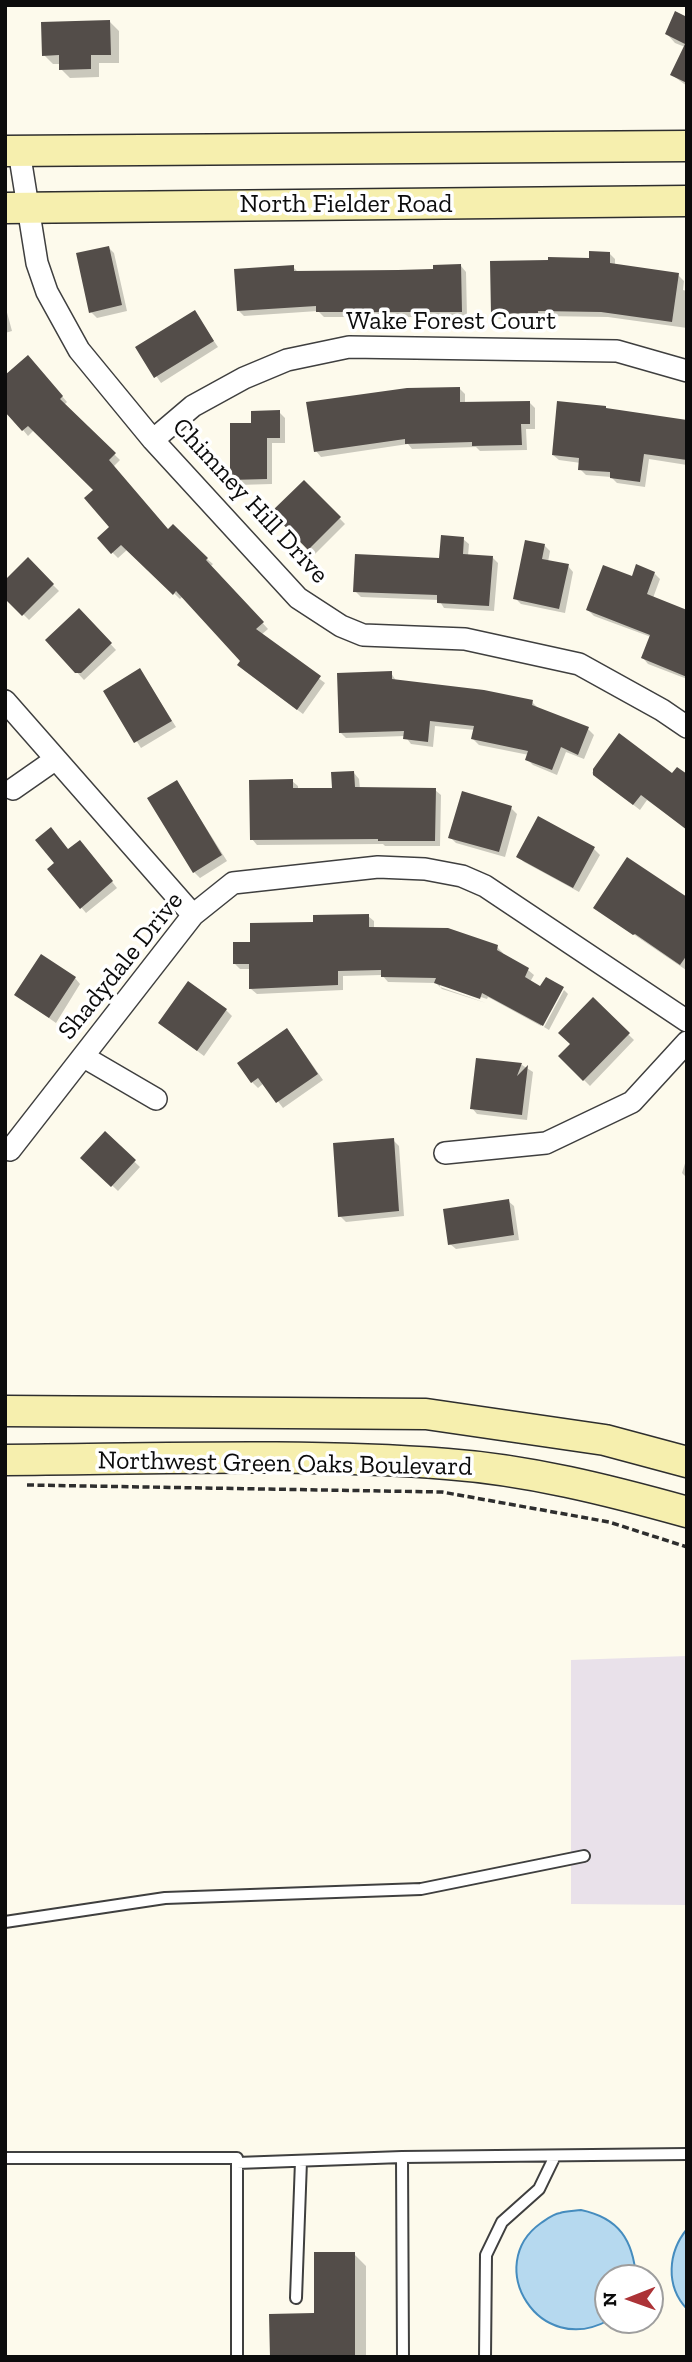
<!DOCTYPE html>
<style>
body{margin:0}
#map{position:relative;width:692px;height:2362px;overflow:hidden;background:#fdfaec;font-family:"Zilla Slab",serif}
canvas{display:block}
.frame{position:absolute;inset:0;border:7px solid #0c0c0c;pointer-events:none}
.north{position:absolute;left:594px;top:2264px;width:70px;height:70px;box-sizing:border-box;background:#fff;border:2px solid #9e9e9e;border-radius:50%;rotate:269deg;font-size:19px;font-weight:700;line-height:28px;text-align:center;color:#0c0c0c}
.north::after{content:'';display:block;margin:auto;width:24px;height:32px;background:#ac3337;clip-path:polygon(50% 0,100% 100%,50% 72%,0 100%)}
</style>
<div id="map">
<canvas width="692" height="2362"></canvas>
<div class="frame"></div>
<div class="north">N</div>
</div>
<script>
const ctx = document.querySelector('canvas').getContext('2d');
ctx.lineJoin = 'round';
function fillPath(path, color) {
  ctx.fillStyle = color;
  ctx.fill(path, 'evenodd');
}
function strokePath(path, color, width, dash) {
  ctx.strokeStyle = color;
  ctx.lineWidth = width;
  ctx.lineCap = dash ? 'butt' : 'round';
  ctx.setLineDash(dash || []);
  ctx.stroke(path);
}
function drawText(font, color, halo, rows, align = 'center') {
  ctx.font = font + ' "Zilla Slab",serif';
  ctx.lineWidth = 7;
  ctx.setLineDash([]);
  ctx.textBaseline = 'middle';
  ctx.strokeStyle = halo;
  ctx.fillStyle = color;
  for (const [text, x, y, turn = 0] of rows) {
    ctx.save();
    ctx.translate(x, y);
    ctx.rotate((+turn || 0) * Math.PI / 180);
    ctx.textAlign = isNaN(turn) ? turn : align;
    if (halo) ctx.strokeText(text, 0, 0);
    ctx.fillText(text, 0, 0);
    ctx.restore();
  }
}
fillPath(new Path2D(`
 M687,1656V1905L571,1904V1660Z`), '#e9e1ea');
const water = new Path2D(`
 M581,2210C619,2218 633,2240 636,2277L608,2278L609,2320C539,2359 482,2265 541,2223C547,2219 553,2214 560,2213C566,2211 574,2211 581,2210Z
 M687,2229V2309C665,2286 668,2252 687,2229Z`);
fillPath(water, '#b6d9ef');
strokePath(water, '#458cbe', 2);
fillPath(new Path2D(`
 M687,19V86L672,75L685,47L675,43L667,34Z
 M110,22L119,31V63H99V77L70,78L61,69V64H53L44,55Z
 M108,247L114,253L127,311L97,318L91,312Z
 M609,253L615,259V265L678,275L684,281L683,290L687,291V328L608,317L543,316V318L499,319L493,313L590,259Z
 M461,266L466,272L467,317H324L318,311L244,316L238,310L293,267L299,273L435,271Z
 M5,305L12,331L5,333Z
 M194,312L218,347L161,383L137,348Z
 M34,363L67,402L64,405L120,460L113,467L169,531L173,526L207,559L213,564L211,566L268,629L261,635L325,683L303,714L245,671L239,665L242,661L183,596L180,599L128,549L118,558L112,552L111,527L96,490L34,430L28,436L9,413L5,416V377Z
 M459,388L465,394V403L529,402L535,408V429H526L527,450L480,451L476,447L412,449L408,444L321,457L316,451Z
 M608,410L687,432V465L649,459L645,487L617,483L611,477L586,475L580,469L581,463L559,460L553,455Z
 M279,412L285,418V443H272V484L238,485L232,479L253,425Z
 M304,482L345,524L315,554L274,512Z
 M463,539L469,544L468,556L492,557L498,563L494,611L444,608L439,600L361,597L355,591L441,560Z
 M544,545L550,551L548,562L568,566L573,572L565,613L521,604L515,598Z
 M28,560L59,591L29,620L5,596Z
 M654,573L660,579L653,598L687,612V679L648,664L643,658L651,637L594,616L588,610L633,578Z
 M79,610L116,650L84,680L47,640Z
 M140,670L176,727L141,748L105,691Z
 M391,673L397,682L532,702L538,708L588,729L594,735L584,759L566,752L557,775L533,765L527,759L529,755L479,745L473,739L475,730L435,726L433,747L411,744L405,736L346,738L340,732Z
 M619,736L687,829L647,800L640,810L592,773Z
 M354,773L359,779L360,789L435,790L441,795L440,846H385L383,844L257,845L252,839L292,781L298,786V790L333,789Z
 M177,782L227,861L200,878L194,872Z
 M511,808L517,814L505,857L456,843L450,837Z
 M539,819L594,849L600,855L579,892L524,862L518,857Z
 M85,848L117,888L86,913L81,907L69,851Z
 M687,898L686,970L595,908Z
 M368,916L374,921V929L497,947L503,953L502,955L528,970L534,975L530,982L541,988L561,987L541,1026L488,997L487,999L440,984V987L436,983L388,982L382,975L343,976V990L257,994L251,989L250,969H240L235,964L252,943L315,924Z
 M75,978L80,984L56,1023L16,995Z
 M440,987L486,1003L442,989Z
 M564,990L568,994L549,1030L544,1027Z
 M593,1000L634,1040L590,1086L560,1056L572,1044Z
 M226,1010L232,1016L204,1056L160,1023Z
 M292,1036L323,1080L283,1108L264,1083L258,1088L252,1082Z
 M477,1060L522,1065L533,1072L527,1120L477,1114L472,1108Z
 M105,1134L140,1167L118,1191L83,1158Z
 M393,1140L399,1146L404,1216L346,1222L340,1216Z
 M687,1157V1178L682,1173Z
 M508,1201L514,1206L519,1240L456,1249L450,1244Z
 M354,2254L366,2266V2357H271L316,2314Z`), '#0003');
fillPath(new Path2D(`
 M675,11L687,17V83L670,75L685,44L665,34Z
 M110,20L111,55H91V69L59,70V55L42,56L41,22Z
 M109,246L122,305L89,313L76,253Z
 M589,251L610,252V263L679,273L672,322L601,312L538,311V313L491,314L490,261L548,260V257L589,258Z
 M461,264L462,312H316V306L237,311L234,269L294,265V271L398,270L433,269V265Z
 M195,310L214,341L154,378L135,347Z
 M28,355L63,396L60,399L116,453L109,460L168,529L173,524L208,558L206,560L264,622L256,629L321,676L297,710L237,665L240,661L176,591L173,595L121,545L111,554L97,538L109,527L84,498L93,490L28,426L22,431L5,412V375Z
 M460,387V402L530,401V424H521L522,445L472,446V442L405,444V439L314,452L306,402L407,388Z
 M557,401L606,406V408L687,420V460L644,454L640,482L610,478V472L578,470L579,458L552,455Z
 M280,410V438H267V479L230,480V423H251V411Z
 M304,480L341,517L308,550L271,512Z
 M441,535L464,537L463,554L493,556L489,606L437,603V595L353,592L355,554L439,558Z
 M525,540L545,544L542,559L569,564L559,609L513,599Z
 M28,557L54,584L22,616L5,599V580Z
 M636,564L655,572L647,594L687,610V677L641,658L650,635L586,610L603,565L632,576Z
 M79,608L112,643L81,673H75L45,640Z
 M140,668L172,721L134,743L103,691Z
 M392,671V679L484,690L533,700L532,705L589,727L578,755L561,747L552,770L525,760L528,751L471,739L474,726L430,721L428,742L403,739L404,731L339,733L337,673Z
 M619,733L672,773L677,767L687,774V830L641,795L633,805L593,775V769Z
 M354,771L355,787L436,788L435,841H378V839L250,840L249,780L293,779V788H332L331,772Z
 M177,780L222,855L193,873L147,798Z
 M462,791L512,806L499,852L448,838Z
 M538,816L595,847L573,888L516,857Z
 M51,827L68,849L80,840L113,881L80,909L47,869L54,863L35,840Z
 M627,857L687,897V955L680,965L635,934L633,935L593,908Z
 M369,914V927L448,928L498,945L497,950L529,968L525,977L540,986L546,977L564,987L543,1026L482,993L480,999L434,983L436,978L381,977V970L338,971V985L249,989V964H233V942H250V923L313,922V915Z
 M41,954L76,977L49,1018L14,995Z
 M188,981L227,1009L197,1051L158,1023Z
 M593,997L630,1033L583,1081L558,1056L570,1044L558,1033Z
 M287,1028L318,1074L276,1103L258,1078L251,1083L237,1063Z
 M476,1058L522,1063L517,1076L528,1065L522,1115L470,1109Z
 M105,1131L136,1160L111,1187L80,1158Z
 M394,1138L399,1211L338,1217L333,1143Z
 M509,1199L514,1235L448,1245L443,1209Z
 M314,2252H355V2357H270L269,2314L314,2313Z`), '#534d49');
const lane = new Path2D(`
 M5,1922L165,1898L421,1889L584,1856
 M5,2158H237V2357
 M237,2163L402,2157
 M296,2298L301,2161
 M403,2357L402,2157L687,2154
 M485,2357L486,2255L502,2222L539,2189L555,2156`);
const street = new Path2D(`
 M19,151L37,263L47,292L79,350L153,440L298,598L341,626L363,635L465,639L579,664L662,710L687,727
 M153,440L193,406L244,378L287,360L349,347L617,351L687,371
 M5,701L193,915
 M13,789L56,759
 M84,1057L156,1099
 M10,1150L193,915L233,883L378,867L425,869L462,876L485,886L687,1021
 M445,1153L546,1143L632,1102L687,1042`);
const secondary = new Path2D(`
 M5,151L687,146
 M5,208L687,201
 M5,1411L426,1414L605,1440L687,1462
 M5,1460C151,1459 302,1453 447,1464C529,1470 608,1490 687,1512`);
strokePath(lane, '#3f3f3f', 14);
strokePath(street, '#3f3f3f', 24);
strokePath(secondary, '#2e2e2e', 33);
strokePath(new Path2D(`
 M27,1485L442,1492L609,1522L687,1547`), '#2e2e2e', 3.5, [7, 3.5]);
strokePath(lane, '#fff', 10);
strokePath(street, '#fff', 21);
strokePath(secondary, '#f6efae', 30);
drawText('26px', '#0c0c0c', '#fff', [
 ["North Fielder Road",346,205],
 ["Wake Forest Court",451,322],
 ["Chimney Hill Drive",250,501,47],
 ["Shadydale Drive",121,966,-51],
 ["Northwest Green Oaks Boulevard",285,1464,1]
]);
</script>
